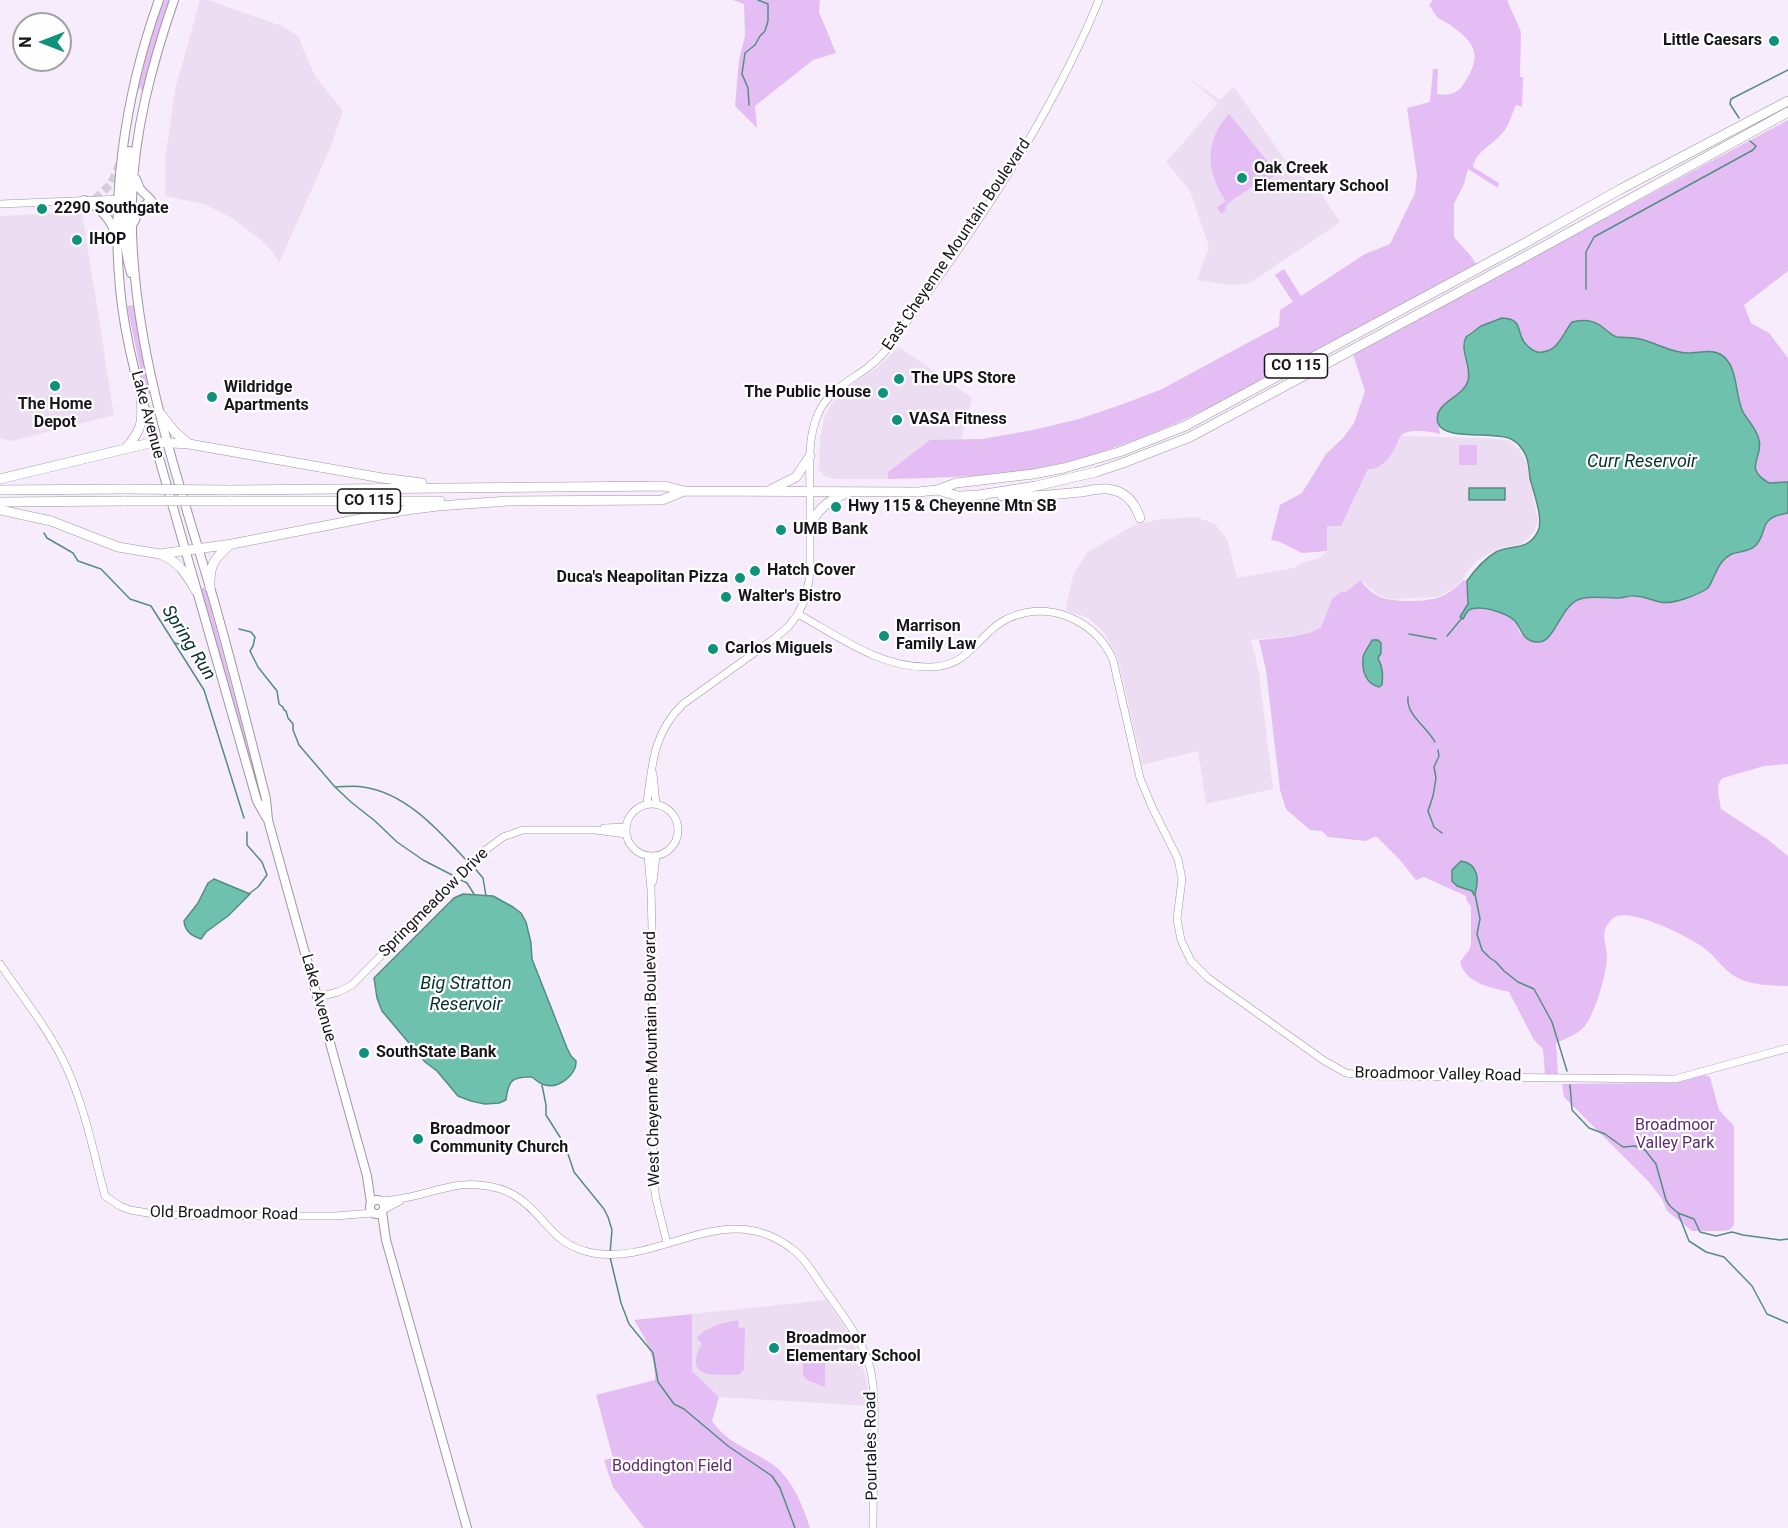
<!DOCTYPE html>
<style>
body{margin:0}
#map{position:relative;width:1788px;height:1528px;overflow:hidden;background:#f7ecfc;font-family:Roboto,sans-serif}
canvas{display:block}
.north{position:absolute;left:12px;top:12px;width:60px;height:60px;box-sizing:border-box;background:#fefefe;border:2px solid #a2a1a3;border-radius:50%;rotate:270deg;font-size:16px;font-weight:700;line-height:24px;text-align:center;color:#18151a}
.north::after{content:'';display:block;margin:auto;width:21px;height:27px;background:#0d927b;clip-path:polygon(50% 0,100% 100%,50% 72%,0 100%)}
</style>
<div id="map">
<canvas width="1788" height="1528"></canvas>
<div class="north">N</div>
</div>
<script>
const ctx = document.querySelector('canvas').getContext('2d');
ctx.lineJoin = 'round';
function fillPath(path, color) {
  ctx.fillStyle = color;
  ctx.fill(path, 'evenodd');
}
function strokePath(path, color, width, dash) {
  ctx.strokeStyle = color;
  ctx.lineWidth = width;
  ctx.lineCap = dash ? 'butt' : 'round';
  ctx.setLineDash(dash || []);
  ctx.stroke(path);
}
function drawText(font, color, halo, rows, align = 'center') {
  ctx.font = font + ' Roboto,sans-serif';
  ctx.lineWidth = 4.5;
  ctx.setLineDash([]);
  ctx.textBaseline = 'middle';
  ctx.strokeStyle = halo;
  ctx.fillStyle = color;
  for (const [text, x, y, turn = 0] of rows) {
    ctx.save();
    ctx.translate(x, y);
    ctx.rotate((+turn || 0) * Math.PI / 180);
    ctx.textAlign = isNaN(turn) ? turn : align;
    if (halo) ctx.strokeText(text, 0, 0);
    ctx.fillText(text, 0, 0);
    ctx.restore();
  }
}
fillPath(new Path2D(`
 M200,0H208L282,26L298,36L315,76L343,111L331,146L279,263L272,251L261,240L232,218L204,204L165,196V158L176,86Z
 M1186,76L1220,100L1234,87L1292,170L1316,186L1340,222L1252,282L1245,284L1231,285L1197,280L1209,247L1190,191L1166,162L1218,103Z
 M82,212L114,415L12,441L0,438V216Z
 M899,347L972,398L961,440H930L888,472V479H834L824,476L819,469L820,437L825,416L832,403L846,388L878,367Z
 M1400,436L1484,438L1508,440L1520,450L1527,464L1538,521L1534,532L1522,544L1500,548L1477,560L1456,587L1437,597L1391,599L1378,595L1360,580L1346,592L1332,599L1321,627L1318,629L1302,635L1251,640L1259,673L1273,789L1206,804L1198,751L1142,765L1118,658L1104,632L1088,618L1065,610L1074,573L1087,553L1134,525L1162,519L1196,517L1215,524L1227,539L1237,578L1294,568L1304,562L1320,558L1327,551V526L1350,509L1351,505L1368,469L1395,448Z
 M826,1300L844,1326L859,1355L866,1377L870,1406L719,1397L692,1371V1314Z`), '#ecddf3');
fillPath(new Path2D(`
 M164,0H169L158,35L143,92L140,88L137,91L151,38Z
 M733,0H820L819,12L836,53L813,60L755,106L757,128L735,106L739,60L745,36L744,4Z
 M1433,0H1507L1521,32L1520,77H1523L1522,107L1516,105C1512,113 1510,124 1504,131C1495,144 1475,151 1473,167L1499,183L1498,188L1468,169L1464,184L1454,204V237C1462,247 1470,253 1476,264L1217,404C1155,434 1090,461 1021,471C977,477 932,478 888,479V472L930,440L982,439L1033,430L1079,419L1123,404L1160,390L1279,326L1280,310L1293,302L1275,275L1284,269L1301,296L1365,254L1390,244L1415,193L1417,175L1407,108L1430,102L1433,69H1438L1437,94C1450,96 1458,94 1465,82C1481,56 1477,45 1453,27C1448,23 1442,21 1437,17C1434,13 1432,9 1429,5Z
 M1229,114L1268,162L1267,170L1277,163L1282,171L1266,181H1261L1228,203V205L1225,207L1226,210L1221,214L1217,207L1226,201C1206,172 1204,141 1229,114Z
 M1788,120V271L1744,305L1751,323L1769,333L1788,358V482L1769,483C1742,467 1763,459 1759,444C1756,431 1748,422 1742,410C1739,403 1738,396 1735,388C1731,377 1715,361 1707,351L1685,353L1671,351L1656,345L1627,337H1616L1607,330L1564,332C1559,345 1552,353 1537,352L1523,341L1515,321C1500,313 1482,326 1469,333C1467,337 1464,342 1463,346C1462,359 1472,370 1467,384C1456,409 1434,394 1440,434C1432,431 1409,429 1403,434C1399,436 1398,442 1396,446C1391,456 1381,470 1368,469L1341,526H1327V551L1302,553L1280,542L1271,540L1280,505L1302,493L1326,454L1343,438L1354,423L1365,391L1353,354Z
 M134,305L140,345L151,395L148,393L146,396L127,306Z
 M1459,445H1477V465H1459Z
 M1788,513V764L1764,766L1723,778C1714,785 1720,799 1721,809L1767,839L1788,856V986C1770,985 1751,986 1734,976C1723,969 1715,956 1704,948C1690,937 1625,904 1612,919C1598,934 1607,941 1607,958C1607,973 1594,1016 1584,1027C1578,1034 1565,1039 1556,1043L1558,1074H1545L1543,1049L1534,1040L1509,992C1490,987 1466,984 1460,962L1469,950L1471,945V906L1467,901L1466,896L1424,877L1416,880L1399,859L1377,837H1374L1366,841L1328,837L1322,831L1310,830L1287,810L1285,806L1280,790L1266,670L1259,640C1277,638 1308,637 1321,627L1332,599L1341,592H1346L1360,580C1365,586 1370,592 1378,596C1390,603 1427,602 1440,597C1449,593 1458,587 1463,580L1467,581L1468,604L1461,617L1468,611L1476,608L1505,614L1516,623L1520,633L1539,643C1559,634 1559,607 1578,599C1590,594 1603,597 1615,598C1624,599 1633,594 1642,596C1648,598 1654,602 1660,602C1668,603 1702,587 1712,583C1718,564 1723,556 1744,551C1748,550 1753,549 1756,545C1769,527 1759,518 1788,513Z
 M205,587L261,795L232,703L200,589Z
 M1705,1075L1710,1077L1719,1110L1734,1126V1225L1729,1230L1722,1231H1692L1667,1211L1662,1199L1649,1182L1564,1097L1562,1084L1668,1083L1678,1082Z
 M692,1314V1371L719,1397L712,1421C729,1445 749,1448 772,1464C792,1478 803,1506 810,1528H644L613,1487L604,1460L613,1458L596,1395L655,1380C655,1355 647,1341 634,1320Z
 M738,1320L739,1328L745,1327L744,1369L739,1375C729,1374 714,1376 705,1373C691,1369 696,1352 702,1344L697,1338C706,1326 723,1323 738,1320Z
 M803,1363H825V1387L807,1380L803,1375Z`), '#e4bdf4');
const water = new Path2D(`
 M1502,318C1523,319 1516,330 1524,342C1528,347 1532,350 1537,352C1558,354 1561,336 1572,322C1587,319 1595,320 1606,330C1610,333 1612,336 1617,337C1625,338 1632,337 1640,339C1657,343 1671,353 1688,353C1699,353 1710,349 1720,354C1739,365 1734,394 1743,412C1748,421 1757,429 1759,440C1764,458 1742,467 1769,483L1788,482V513C1755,518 1770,533 1754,547C1748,552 1739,551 1732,554C1717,561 1716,576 1708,588C1698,595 1672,605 1660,602C1651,600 1644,596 1634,596C1628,595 1622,599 1616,598C1605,598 1595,596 1584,598C1560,601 1556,644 1537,642C1522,641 1522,629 1515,621C1507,613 1477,603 1468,611C1466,613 1465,616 1463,619L1460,617L1468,604L1467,581C1474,571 1484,559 1496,552C1511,544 1528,552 1538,531C1544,519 1533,491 1530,478C1529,470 1529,463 1526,456C1523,449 1517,442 1511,439C1494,431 1444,441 1438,423C1432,403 1463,398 1468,381C1472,366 1459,351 1466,337L1481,326Z
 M1469,488H1505V500H1469Z
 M1372,640H1378L1381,643V653L1378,658C1383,668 1383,674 1382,685L1379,687C1366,684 1362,671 1363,658C1363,653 1370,645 1372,640Z
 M1461,861C1479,864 1479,880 1475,894L1474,895L1472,891L1457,886L1452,881V870Z
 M214,879L250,894L228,916L206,932L201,939C192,936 185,932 184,921L198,903L208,883Z
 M463,894L493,896L513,907L521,913L526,922L531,943L532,959L567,1048L571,1056L576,1061C577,1074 559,1089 545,1085C540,1084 536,1080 532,1077C513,1076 508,1080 506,1100L499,1103L485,1104L471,1101L458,1096L437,1071L425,1062L382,1011L377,998L374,978L454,898Z`);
fillPath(water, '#6dc1ad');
strokePath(water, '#548d81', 1.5);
strokePath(new Path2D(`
 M749,105L748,88L742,74L745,53L755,45L760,36L765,31L768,21V4L758,0
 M1739,118L1730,104L1731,99L1788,70
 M1586,289V252L1594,237L1753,150L1756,146L1750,141
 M44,533L47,538L73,553L78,561L101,569L130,599L151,606L204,690L244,818
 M239,629L251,632L255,637L253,646L250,651L258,667L277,691L279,704L283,707L284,710L286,711L288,718L293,724V730L299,745L335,787L351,802L375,821L397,842L423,860L454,876
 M1409,634L1436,639
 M1447,636L1462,618
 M175,643L191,648
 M1408,697C1406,715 1426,726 1435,742
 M1438,750L1439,756L1434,767L1436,778L1433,796L1428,811L1434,827L1442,833
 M335,787C344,787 354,785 363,787C407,793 440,832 468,862
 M247,832V845L262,862L267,875L258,887L250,893
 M472,865L483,878L486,896
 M461,880L467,883L474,894
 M1475,894L1480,919L1477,934L1482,950L1490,958L1496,962L1504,971L1518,982L1534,989L1552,1022L1567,1071
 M542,1085L546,1105V1115L565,1145L574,1172L604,1209L608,1217L612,1230L610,1253
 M1570,1085L1572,1110L1589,1128L1605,1134L1623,1147L1635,1146L1645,1150L1656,1164L1666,1200L1670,1206L1678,1213L1689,1241L1706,1252L1724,1257L1752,1286L1767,1314L1788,1323
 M1678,1213L1694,1219L1700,1232L1716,1236L1732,1232L1743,1235L1780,1240L1788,1239
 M610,1257L621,1303L629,1324L653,1353L658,1382L674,1404L684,1409L728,1446L772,1476L780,1488L795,1528`), '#548d81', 1.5);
strokePath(new Path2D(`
 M95,199L111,184L120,163`), '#d6ccda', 8, [8, 4]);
const minor = new Path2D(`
 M0,204L123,199
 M798,614C840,637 881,669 932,667C960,666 970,650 989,632C1010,611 1041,606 1069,617C1090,626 1104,639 1113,660L1140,778L1152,807L1178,859L1182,879L1177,919L1181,940L1191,961L1208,978L1323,1060L1346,1073L1366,1076L1675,1079L1788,1048
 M653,774L656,804
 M626 830a26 26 0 1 1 52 0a26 26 0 1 1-52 0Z
 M647,804C652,765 653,733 683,704L775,638L788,627L798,614L804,601L809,581L810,567C810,543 810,519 810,494C810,468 807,439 818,414C828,391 848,382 867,368C878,360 887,350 895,338C973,232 1049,122 1099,0
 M604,828L626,827
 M648,856L651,890L652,929L653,1179L656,1199L667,1243
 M653,881L656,856
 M0,964C21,995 46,1026 63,1060C84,1102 93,1151 105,1196L120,1206L130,1210L154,1214L206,1216H335L373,1213
 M318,997L338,992L352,985L483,852L503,837L523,830H595L626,834
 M381,1201C389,1200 396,1200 404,1198C429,1194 454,1182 479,1185C491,1186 504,1189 514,1195C546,1214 550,1245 593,1253C642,1262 688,1229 736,1229C756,1229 775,1236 791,1248C804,1257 813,1273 822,1286C839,1310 860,1336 869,1364C876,1389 874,1416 874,1441C874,1470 873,1499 873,1528
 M383,1210L400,1201`);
const major = new Path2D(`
 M159,0C124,97 109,204 122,306C126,336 133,366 141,395L257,801L266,817
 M174,0C152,64 134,131 132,199C128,331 172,460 209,584C230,655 248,728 266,799L268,820L367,1176L371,1203
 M129,151C126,189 119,236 131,273
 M84,200C100,208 111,218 116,236
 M134,222L139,210L151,200L140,189L136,179
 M370 1207a7 7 0 1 1 14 0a7 7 0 1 1-14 0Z
 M382,1212L386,1240L467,1528`);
const highway = new Path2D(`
 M160,413L175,432L189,444
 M126,448C143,429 143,420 141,395
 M0,479L154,442L189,444L382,478L422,483
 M0,490L124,489
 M229,490L665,486L684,491L918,492L937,490L956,483L1033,474L1064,468L1119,452L1185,426L1527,242L1619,190L1788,101
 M770,490L796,477L810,456
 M937,490L958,496L985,495
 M979,495L1036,486L1096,472L1123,463L1190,437L1532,253L1788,112
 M1002,496C1028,497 1054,495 1081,492C1089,491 1099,488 1108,489C1126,491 1135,503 1140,518
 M230,501H440
 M505,501L662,500L684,491
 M0,502L125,501
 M0,510L51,521L118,547L160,554L232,544L406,510L438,506L508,501
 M810,524C821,506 829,500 849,492
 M162,555C179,562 187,575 196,591
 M210,588C209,565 214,558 231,544`);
strokePath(minor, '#9f95a3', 8);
strokePath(major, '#9f95a3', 10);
strokePath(highway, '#9f95a3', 10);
strokePath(minor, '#fff', 7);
strokePath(major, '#fff', 8);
strokePath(highway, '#fff', 9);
const highwayBridge = new Path2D(`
 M124,489L229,490
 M125,501H230`);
strokePath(highwayBridge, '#9f95a3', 10, []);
strokePath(highwayBridge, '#fff', 9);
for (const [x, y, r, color] of [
 [1774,41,6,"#0d927b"],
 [1242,178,6,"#0d927b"],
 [42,209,6,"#0d927b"],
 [77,240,6,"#0d927b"],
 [899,379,6,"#0d927b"],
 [55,386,6,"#0d927b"],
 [883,393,6,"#0d927b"],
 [212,397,6,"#0d927b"],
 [897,420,6,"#0d927b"],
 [836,507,6,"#0d927b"],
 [781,530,6,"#0d927b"],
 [755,571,6,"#0d927b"],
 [740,578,6,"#0d927b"],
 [726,597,6,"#0d927b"],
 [884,636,6,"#0d927b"],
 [713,649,6,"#0d927b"],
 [364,1053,6,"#0d927b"],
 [418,1139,6,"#0d927b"],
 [774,1348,6,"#0d927b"]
]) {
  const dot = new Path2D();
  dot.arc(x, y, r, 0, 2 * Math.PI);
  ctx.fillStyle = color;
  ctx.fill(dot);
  strokePath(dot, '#fefefe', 2);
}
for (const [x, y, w] of [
 [1296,366,63],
 [369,501,63]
]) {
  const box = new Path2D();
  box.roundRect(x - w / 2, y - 12, w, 24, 4.5);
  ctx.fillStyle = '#fefefe';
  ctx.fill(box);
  strokePath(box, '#18151a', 1.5);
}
drawText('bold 15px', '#18151a', null, [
 ["CO 115",1296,366],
 ["CO 115",369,501]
]);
drawText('bold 16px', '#18151a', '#fefefe', [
 ["Little Caesars",1762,41,"right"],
 ["Oak Creek",1254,169],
 ["Elementary School",1254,187],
 ["2290 Southgate",54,209],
 ["IHOP",89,240],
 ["The UPS Store",911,379],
 ["Wildridge",224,388],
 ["Apartments",224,406],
 ["The Public House",871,393,"right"],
 ["The Home",55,405,"center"],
 ["Depot",55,423,"center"],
 ["VASA Fitness",909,420],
 ["Hwy 115 & Cheyenne Mtn SB",848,507],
 ["UMB Bank",793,530],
 ["Hatch Cover",767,571],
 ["Duca's Neapolitan Pizza",728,578,"right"],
 ["Walter's Bistro",738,597],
 ["Marrison",896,627],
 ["Family Law",896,645],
 ["Carlos Miguels",725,649],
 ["SouthState Bank",376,1053],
 ["Broadmoor",430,1130],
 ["Community Church",430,1148],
 ["Broadmoor",786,1339],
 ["Elementary School",786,1357]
], 'left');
drawText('16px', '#18151a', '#fefefe', [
 ["East Cheyenne Mountain Boulevard",957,245,-56],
 ["Lake Avenue",147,415,75],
 ["Springmeadow Drive",434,903,-45],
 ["Lake Avenue",318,998,74],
 ["West Cheyenne Mountain Boulevard",653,1059,-91],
 ["Broadmoor Valley Road",1438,1075,1],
 ["Old Broadmoor Road",224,1214,1],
 ["Pourtales Road",872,1446,-91]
]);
drawText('16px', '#5c2b6d', '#fefefe', [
 ["Broadmoor",1675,1126],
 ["Valley Park",1675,1144],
 ["Boddington Field",672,1467]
]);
drawText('italic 18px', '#083229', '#fefefe', [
 ["Curr Reservoir",1642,462],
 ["Spring Run",188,643,58],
 ["Big Stratton",466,984],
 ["Reservoir",466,1005]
]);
</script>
